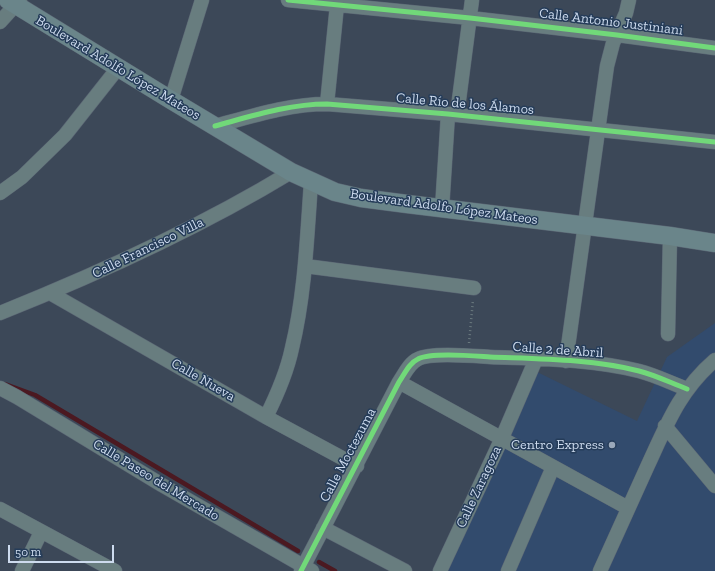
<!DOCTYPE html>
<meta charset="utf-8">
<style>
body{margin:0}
#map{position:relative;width:715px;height:571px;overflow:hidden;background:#3c4858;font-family:"Zilla Slab",serif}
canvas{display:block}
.scale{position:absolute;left:8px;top:545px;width:106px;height:18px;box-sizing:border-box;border:2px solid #cddbee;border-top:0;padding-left:5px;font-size:12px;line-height:14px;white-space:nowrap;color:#cddbee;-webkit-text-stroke:3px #253c59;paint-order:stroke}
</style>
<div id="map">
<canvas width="715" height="571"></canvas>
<div class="scale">50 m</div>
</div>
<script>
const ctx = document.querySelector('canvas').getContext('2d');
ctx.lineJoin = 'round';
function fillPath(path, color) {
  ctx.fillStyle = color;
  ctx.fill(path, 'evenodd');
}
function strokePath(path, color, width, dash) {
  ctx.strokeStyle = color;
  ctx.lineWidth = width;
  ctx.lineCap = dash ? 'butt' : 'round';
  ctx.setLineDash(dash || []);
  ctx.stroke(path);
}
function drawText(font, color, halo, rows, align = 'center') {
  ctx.font = font + ' "Zilla Slab",serif';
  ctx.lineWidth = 3;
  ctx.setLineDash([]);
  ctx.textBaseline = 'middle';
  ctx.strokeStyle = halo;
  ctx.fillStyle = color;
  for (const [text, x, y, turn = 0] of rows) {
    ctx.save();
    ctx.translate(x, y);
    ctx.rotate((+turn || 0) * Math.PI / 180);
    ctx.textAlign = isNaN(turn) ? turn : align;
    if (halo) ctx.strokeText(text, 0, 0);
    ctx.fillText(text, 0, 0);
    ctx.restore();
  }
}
fillPath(new Path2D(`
 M715,323V571H434L527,367L637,421L667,357Z`), '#324b6d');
strokePath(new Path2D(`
 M5,384L35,395L298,551
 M319,562L335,571`), '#4b1921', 4.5);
const minor = new Path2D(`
 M288,0L470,18L617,35L715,48
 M0,22L20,0
 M171,100L202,0
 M327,104L337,5
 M457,115L472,0
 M215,126C252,116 289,104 327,104L448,114L715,142
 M0,193L22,177L65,135L118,68
 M442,209L448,114
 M305,266L474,288
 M50,293L266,417L357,466
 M0,313C100,273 199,228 291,172
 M668,334L670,236
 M566,361L607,66L613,43L626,13L629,0
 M399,382L628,508
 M0,388L17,397L162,485L312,571
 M266,417C277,395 287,372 292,348C305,294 307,237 311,182
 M665,426L715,486
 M0,509L115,571
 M323,528L405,571
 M22,571L41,532
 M301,571L399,382C404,375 409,363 418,359C431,352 474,356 490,357C539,359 591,359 639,371C655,375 671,383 687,389
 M440,571L502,438L536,359
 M508,571L553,467
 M600,571C616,535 632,500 648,465C667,424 680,390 715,360`);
const major = new Path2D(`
 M8,0L171,100L291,172L335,192L361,198L407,204L670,236L715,243`);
strokePath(minor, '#5b6674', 15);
strokePath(major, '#5b6674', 19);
strokePath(new Path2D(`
 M469,343L473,300`), '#6a797e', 2.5, [1, 3]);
strokePath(minor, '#687d7f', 14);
strokePath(major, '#6a858a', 18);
strokePath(new Path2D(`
 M288,0L470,18L617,35L715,48
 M215,126C252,116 289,104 327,104L448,114L715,142
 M301,571L399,382C404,375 409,363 418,359C431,352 474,356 490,357C539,359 591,359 639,371C655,375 671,383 687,389`), '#71d979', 5);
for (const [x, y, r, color] of [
 [612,445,4,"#9aa8ba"]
]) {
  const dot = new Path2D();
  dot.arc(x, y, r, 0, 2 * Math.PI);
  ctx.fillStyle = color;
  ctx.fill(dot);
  strokePath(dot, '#253c59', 1.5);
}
drawText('14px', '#cddbee', '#253c59', [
 ["Calle Antonio Justiniani",611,22,7],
 ["Boulevard Adolfo López Mateos",118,68,31],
 ["Calle Río de los Álamos",465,104,5],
 ["Boulevard Adolfo López Mateos",444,207,8],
 ["Calle Francisco Villa",148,248,-26],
 ["Calle 2 de Abril",558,350,4],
 ["Calle Nueva",203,380,30],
 ["Calle Moctezuma",348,455,-62],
 ["Calle Paseo del Mercado",156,480,31],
 ["Calle Zaragoza",479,487,-65]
]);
drawText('14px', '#cddbee', '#253c59', [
 ["Centro Express",604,445]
], 'right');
</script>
